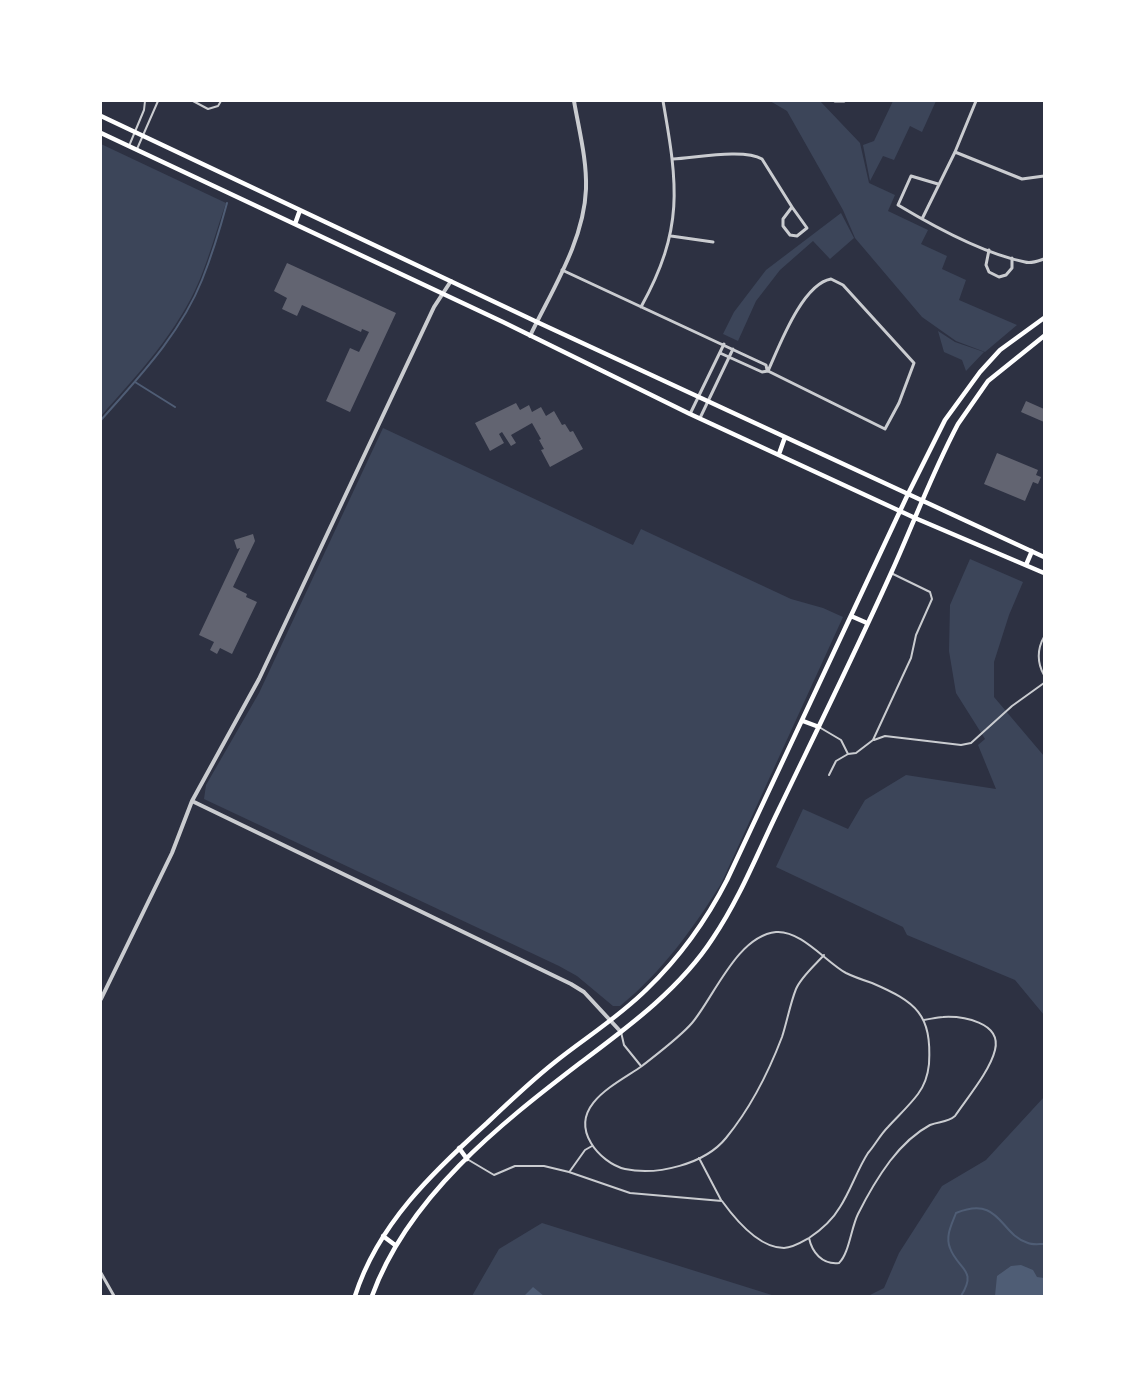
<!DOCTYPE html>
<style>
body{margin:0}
#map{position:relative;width:1145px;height:1397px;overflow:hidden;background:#2d3142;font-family:"PT Sans Narrow",sans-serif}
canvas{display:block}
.frame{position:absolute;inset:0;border:102px solid #fff;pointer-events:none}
</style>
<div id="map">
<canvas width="1145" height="1397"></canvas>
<div class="frame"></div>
</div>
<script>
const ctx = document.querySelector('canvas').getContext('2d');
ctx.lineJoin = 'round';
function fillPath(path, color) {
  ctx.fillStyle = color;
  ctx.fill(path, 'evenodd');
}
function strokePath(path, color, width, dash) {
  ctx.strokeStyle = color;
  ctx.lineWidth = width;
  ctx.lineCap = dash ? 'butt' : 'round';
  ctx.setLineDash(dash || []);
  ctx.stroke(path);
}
fillPath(new Path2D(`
 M770,101H820L860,143L869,183L895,195L888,211L928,230L921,244L947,256L942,269L966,280L959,300L1017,325L985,352L956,341L922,317L855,238L843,210L787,111Z
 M893,101H936L922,132L910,126L894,160L883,156L870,181L863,145L874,141Z
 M101,144L226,203C217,228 210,255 200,279C178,332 138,374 101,416Z
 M841,213L854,238L830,259L813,241L780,270L756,301L738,341L723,334L734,312L766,270Z
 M938,331L955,342L984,352L966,371L962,360L944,352Z
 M383,428L633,545L641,529L791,599L823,608L843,617L721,884C692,930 662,972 620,1006H613L577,976L559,966L204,799L206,785L259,693Z
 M970,559L1023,582L1009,615L994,662V697L1044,756V1015L1015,980L907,935L903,927L776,867L803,809L848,829L865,800L906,775L996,789L978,745L985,739L956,693L949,651L950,605Z
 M1044,1097V1296H868L884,1288L899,1253L942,1186L986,1160Z
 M542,1223L775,1296H472L499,1249Z`), '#3c4559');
fillPath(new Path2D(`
 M1021,1265L1033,1270L1037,1277L1044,1278V1296H995L997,1276L1011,1266Z
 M533,1287L544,1296H524Z`), '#4f5d75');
strokePath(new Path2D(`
 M135,382L175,407
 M101,420C139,377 181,333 202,280C212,255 220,229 227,203
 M961,1296C978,1269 958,1270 950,1248C945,1236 952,1224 956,1213C1001,1195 999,1234 1028,1243C1032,1245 1039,1244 1044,1244`), '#4f5d75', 2);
fillPath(new Path2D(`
 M287,263L396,313L350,412L326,401L350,348L359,352L369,332L362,329L361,332L302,305L297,316L282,309L287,298L274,291Z
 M1026,401L1044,409V422L1021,412Z
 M516,403L520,410L529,405L532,412L541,407L546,416L554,411L562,425L565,424L570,432L573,431L583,449L550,467L541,450L544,449L539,440L541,439L532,423L511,435L516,443L511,446L502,432L499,434L504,443L490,451L475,423Z
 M997,453L1038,470L1036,475L1041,477L1038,484L1033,482L1025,501L984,484Z
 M253,534L255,541L233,587L247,594L246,597L257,602L232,654L220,648L217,654L210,650L214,642L199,635L240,548L237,549L234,540Z`), '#626471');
strokePath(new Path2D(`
 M193,101L208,109L218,106L221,101
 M129,146L144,110L145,101
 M137,149L158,101
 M1044,637C1037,649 1037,663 1044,675
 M819,727L841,740L848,754L856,753L873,740L911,658L916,635L932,599L930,592L893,574
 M874,740L885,736L961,745L971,743L1012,706L1044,683
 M829,775L836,761L848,754
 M824,955C815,965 801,977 796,989C790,1004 787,1022 782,1037C769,1071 749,1110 726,1138C705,1164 657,1176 625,1169C612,1166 598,1155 591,1143C568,1105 618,1083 642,1066C657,1054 680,1037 692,1023C714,997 737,936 776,932C801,930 826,962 846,973C854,977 863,980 872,983C916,1002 932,1014 929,1064C928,1074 924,1086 918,1094C909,1106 898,1116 888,1127C880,1135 875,1145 868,1153C857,1170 851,1190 840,1207C833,1219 821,1230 809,1238C812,1252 822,1265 839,1263C849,1254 851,1228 858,1214C867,1196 878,1177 890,1161C900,1148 915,1133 930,1125C939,1121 947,1123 955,1116C967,1098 990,1071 995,1050C1002,1022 962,1016 943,1017C937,1017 931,1019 924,1020
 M621,1032L624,1045L641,1066
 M699,1158L721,1200
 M467,1159L494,1175L515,1166H544L569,1172L630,1193L722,1201C735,1219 758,1248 784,1248C792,1248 802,1242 809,1238
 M570,1171L585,1150L592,1146`), '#caccd0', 2);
strokePath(new Path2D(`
 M835,101H844
 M955,152L1022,179L1044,176
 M673,159C695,158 744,148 762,159L792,207L783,219V226L790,235L797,236L807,228L792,207
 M938,184L911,176L898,205C933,226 985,254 1025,262C1031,264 1038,261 1044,259
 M922,219L955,152L976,101
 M671,236L713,242
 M989,250L986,265L989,272L999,277L1006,275L1012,268V258
 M562,270L766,365L767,370
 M641,307C684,229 678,186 663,101
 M720,353L762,372L768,371L885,429L899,403L914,363L843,285L831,279C802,284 779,347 768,371
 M690,414L724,344
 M700,418L733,349
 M101,1273L114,1296`), '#caccd0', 3);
strokePath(new Path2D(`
 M530,336C552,290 584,241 586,189C587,160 579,130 574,101
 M192,801L571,984L584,992L621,1032
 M101,999L172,853L192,801L259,679L434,307L451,281`), '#caccd0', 4);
strokePath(new Path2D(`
 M101,116L537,322L1044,557
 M101,133L503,322L690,414L915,518L1044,573
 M295,224L300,210
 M779,454L785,437
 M1026,565L1032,551
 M851,616L867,623
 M803,721L819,727
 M459,1148L467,1159
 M383,1236L395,1245
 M355,1296C378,1224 433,1172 487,1123C509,1102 531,1081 555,1062C585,1038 619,1017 647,989C680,957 706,921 727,880L908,494L945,420L980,372L1000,350L1044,318
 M372,1296C408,1197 499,1125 580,1063C628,1027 680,989 713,938C740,898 758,852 779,809C817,730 856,651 892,571C914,522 933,471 958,424L988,381L1044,336`), '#fff', 4.5);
</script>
